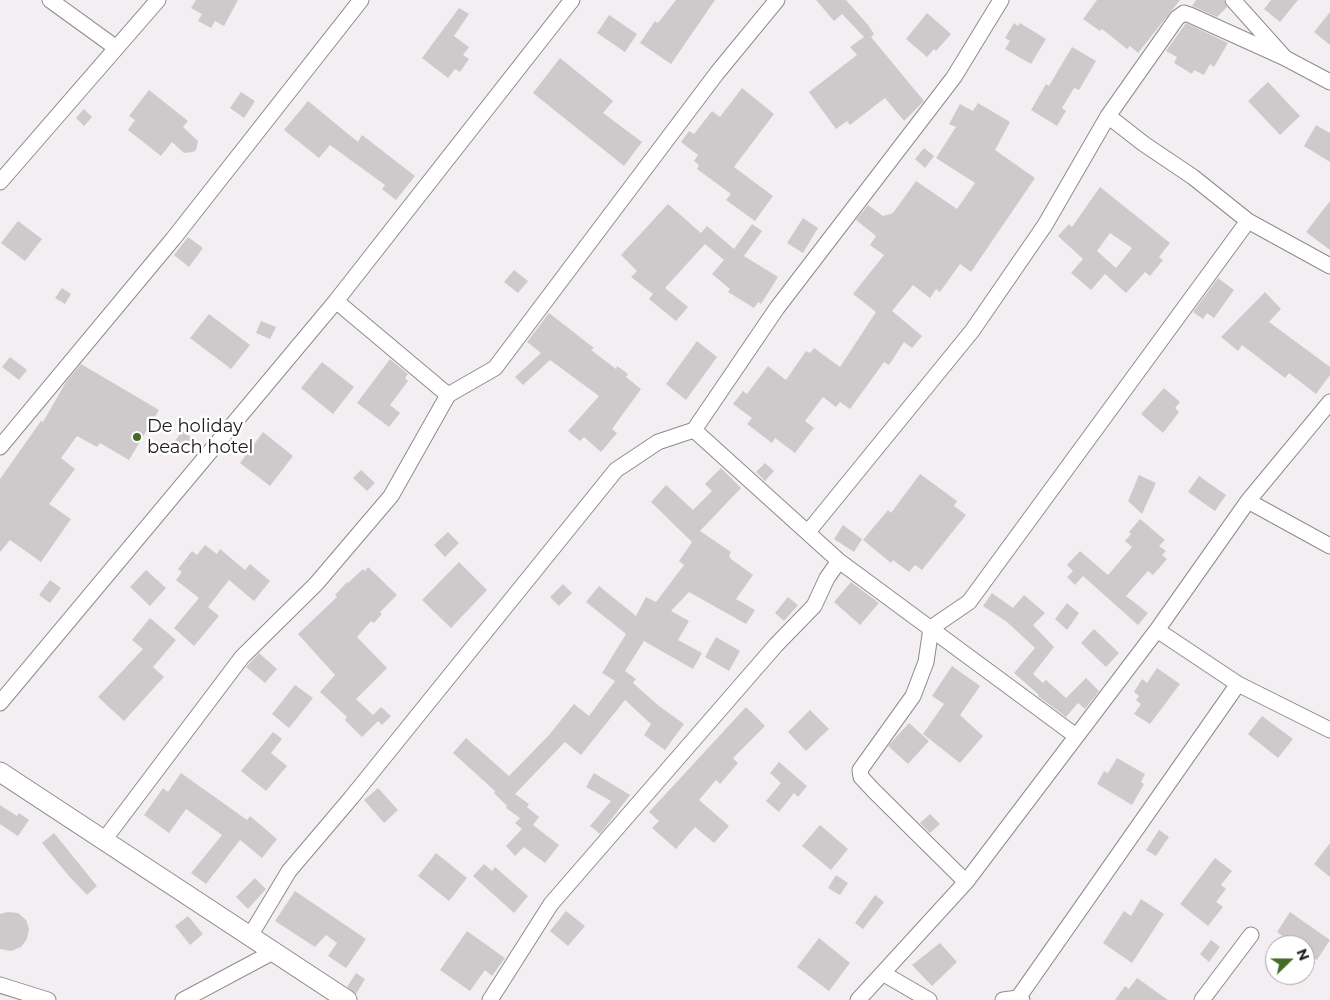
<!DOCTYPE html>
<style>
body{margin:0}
#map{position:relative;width:1330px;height:1000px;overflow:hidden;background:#f3eef1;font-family:Montserrat,sans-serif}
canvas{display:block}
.north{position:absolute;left:1265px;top:935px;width:50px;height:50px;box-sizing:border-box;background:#fff;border:1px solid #a5a5a5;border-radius:50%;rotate:68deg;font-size:14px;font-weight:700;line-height:20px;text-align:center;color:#1e1d1e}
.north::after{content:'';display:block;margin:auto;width:18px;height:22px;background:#456c26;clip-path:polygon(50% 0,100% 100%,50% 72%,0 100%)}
</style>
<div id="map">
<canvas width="1330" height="1000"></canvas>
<div class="north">N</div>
</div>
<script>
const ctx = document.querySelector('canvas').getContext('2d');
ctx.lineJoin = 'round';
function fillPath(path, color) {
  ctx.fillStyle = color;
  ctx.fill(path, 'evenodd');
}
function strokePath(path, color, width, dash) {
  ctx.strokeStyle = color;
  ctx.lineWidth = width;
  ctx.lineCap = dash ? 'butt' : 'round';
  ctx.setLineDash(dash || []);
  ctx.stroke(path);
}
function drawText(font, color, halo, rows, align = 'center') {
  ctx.font = font + ' Montserrat,sans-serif';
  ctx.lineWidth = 5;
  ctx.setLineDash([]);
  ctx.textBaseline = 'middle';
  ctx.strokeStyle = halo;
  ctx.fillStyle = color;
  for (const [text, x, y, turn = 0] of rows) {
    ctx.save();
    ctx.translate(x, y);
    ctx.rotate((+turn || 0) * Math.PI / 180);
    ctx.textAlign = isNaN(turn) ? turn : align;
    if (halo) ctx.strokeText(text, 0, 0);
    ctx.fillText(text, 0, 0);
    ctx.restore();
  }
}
fillPath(new Path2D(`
 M196,0H238L224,26L215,21L211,28L198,21L202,14L191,8Z
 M676,0H715L671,64L640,43L655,21L658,23Z
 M816,0H846L868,25L874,34L871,37L924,101L904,121L885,98L850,125L847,121L836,129L809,92L857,55L850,47L864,37L842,14L834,21Z
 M1097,0H1180L1138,53L1130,46L1127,49L1102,29L1100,31L1083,19Z
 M1196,0H1224L1227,7L1217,17L1192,6Z
 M1271,0H1298L1280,22L1264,9Z
 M459,8L469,14L454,36L469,47L463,55L469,59L460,72L455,69L448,78L422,58Z
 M1330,12V45L1314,32Z
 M927,13L951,34L936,51L934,49L927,57L906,39Z
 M609,15L637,34L625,52L597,33Z
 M1014,23L1018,26L1020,23L1046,39L1031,64L1005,49L1010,41L1005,38Z
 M1186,23L1228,43L1214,67L1210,64L1204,75L1194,70L1192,74L1174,63L1177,57L1166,51Z
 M1072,47L1096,61L1079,90L1074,88L1062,108L1066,111L1057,126L1031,110L1046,84L1049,86Z
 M560,58L613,101L603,113L642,142L624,166L533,93Z
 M1268,82L1300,116L1280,135L1248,101Z
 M742,88L774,114L734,167L773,196L755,221L726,200L731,194L697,169L699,165L694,161L698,155L681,142L689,131L694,134L712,111L720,117Z
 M149,90L188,121L183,127L198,141L196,150L193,152L184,153L172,142L161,156L128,130L135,120L129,116Z
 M241,92L255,101L244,118L230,108Z
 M308,101L358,142L362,135L415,176L396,200L382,189L385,185L330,145L319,158L284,130Z
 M978,103L1010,122L995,150L1035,178L971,272L960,264L940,292L936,289L930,298L913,285L892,311L922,336L912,348L904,342L889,365L884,362L850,409L840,402L836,407L823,397L805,421L814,428L795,453L775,438L772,443L747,424L752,418L733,404L743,391L747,394L768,366L786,380L806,351L810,353L814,348L840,367L876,312L853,294L884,255L870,245L876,236L856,220L868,205L883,216L893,213L916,181L957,209L975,183L936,158L956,127L949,124L960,104L973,111Z
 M84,109L92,117L84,126L76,118Z
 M1316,125L1330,133V162L1304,146Z
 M924,148L934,156L925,168L915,159Z
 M1100,187L1170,243L1159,257L1163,260L1150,276L1145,272L1126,293L1105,274L1091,290L1071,273L1083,259L1058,236L1069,224L1072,227ZM1110,233L1132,248L1116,268L1097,251Z
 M1330,201V250L1306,232Z
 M668,204L701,233L707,226L734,249L752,224L762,231L744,256L778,277L761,304L758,302L754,308L728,292L730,289L712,274L724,260L705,244L665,288L688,307L676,321L649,299L653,294L631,277L637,271L621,255Z
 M803,218L818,228L803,253L787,243Z
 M18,221L42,239L25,261L1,243Z
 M188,237L203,248L189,267L174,255Z
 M514,270L528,281L518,293L504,282Z
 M1218,278L1234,290L1214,318L1207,313L1203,319L1193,312Z
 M62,288L71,294L65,304L55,298Z
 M1265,292L1281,309L1269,322L1330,367V375L1316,394L1289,373L1285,378L1242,345L1238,351L1221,337Z
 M549,313L594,348L591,350L616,369L617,366L628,374L626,377L641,389L612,429L617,433L601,452L584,437L580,441L568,431L599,396L550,360L523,385L515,377L541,353L527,342Z
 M209,314L250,345L231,369L190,338Z
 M261,321L276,327L270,339L256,333Z
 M697,341L717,357L686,400L666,384Z
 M10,357L27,370L19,380L2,367Z
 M390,359L408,374L405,378L408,381L390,405L400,413L389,427L357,403Z
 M322,362L354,387L333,414L301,388Z
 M81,364L159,410L129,460L100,443L97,447L77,436L61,458L75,469L49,504L71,519L41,562L10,540L0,552V479L41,421L43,422L66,382Z
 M1164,388L1180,402L1175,408L1179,412L1163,433L1141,414Z
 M182,431L192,438L184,449L175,441Z
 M263,432L293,456L270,486L240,463Z
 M765,463L774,471L765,481L756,472Z
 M721,468L741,488L700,531L731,552L729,556L731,559L753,575L736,599L755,610L746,624L689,592L671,611L689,621L678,640L702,653L693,669L644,641L625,671L636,679L633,683L659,706L684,724L665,750L644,735L651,724L625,700L581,755L565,742L515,794L529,804L527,807L539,817L533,825L559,845L545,863L524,847L515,856L506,846L522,829L515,823L520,818L506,808L507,806L494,793L495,791L453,753L466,738L509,776L549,735L574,704L589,716L615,681L602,673L626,634L586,602L599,586L636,616L646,597L656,602L684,565L679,561L692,542L651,502L666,485L693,510L712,491L705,484Z
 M361,470L375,483L367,491L353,478Z
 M920,474L957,501L954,506L966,515L922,570L915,565L909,572L893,560L891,563L863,540L888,510L891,513Z
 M1139,475L1156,483L1142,514L1128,501Z
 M1199,476L1226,495L1215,511L1188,492Z
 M1140,519L1165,540L1159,546L1166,551L1162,555L1167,559L1153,575L1148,571L1126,596L1148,613L1138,625L1083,576L1075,585L1067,577L1073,571L1067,565L1080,551L1108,575L1132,547L1125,541L1131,534L1129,532Z
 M843,525L862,539L854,552L834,539Z
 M448,532L459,543L445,557L434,545Z
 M205,545L217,554L220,549L245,570L250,564L270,581L254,601L229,580L208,607L219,616L194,646L174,628L199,598L176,580L182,572L178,569L192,551L197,555Z
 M459,562L487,590L451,628L422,600Z
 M368,567L397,595L380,612L382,614L374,623L371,621L357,637L387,668L356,699L373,715L381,707L391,716L382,725L378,721L362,737L345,720L347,717L320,692L335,675L298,634L337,597L335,595L347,582L348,583L363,569L365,571Z
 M146,570L166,588L150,606L130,587Z
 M50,580L61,588L50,603L39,595Z
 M851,582L879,603L860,625L834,602Z
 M563,584L572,593L559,606L550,597Z
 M992,593L1013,608L1024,595L1045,613L1033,625L1054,647L1033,674L1043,683L1046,680L1066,698L1086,678L1099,691L1085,709L1078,703L1066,717L1038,696L1039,695L1014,673L1035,648L1007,622L983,606Z
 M788,597L798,605L784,621L775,613Z
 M1067,603L1079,613L1067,630L1055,619Z
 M150,618L176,640L153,667L164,677L124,721L98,697L143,649L132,640Z
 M1094,629L1119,653L1106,667L1081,643Z
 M716,637L740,651L729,671L705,657Z
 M259,653L277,669L265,683L246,667Z
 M952,666L980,686L960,715L983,736L960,763L923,734L944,704L932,696Z
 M1157,668L1180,684L1150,724L1134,714L1141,704L1136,700L1139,696L1134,692L1142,679L1147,683Z
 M295,685L313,698L289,728L272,714Z
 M746,707L765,726L733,758L738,763L720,784L716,780L699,800L729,826L714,843L695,827L676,849L652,828L659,821L649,812Z
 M810,710L829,729L806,751L788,732Z
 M1262,716L1293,739L1278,758L1248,734Z
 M909,723L929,741L908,764L888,746Z
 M273,732L282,739L271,753L287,766L266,791L241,771Z
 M1117,758L1145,774L1141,782L1144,784L1132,805L1097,784L1104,771L1108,773Z
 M779,762L807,786L798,797L794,793L779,812L766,801L781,783L770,773Z
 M181,773L247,820L250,816L277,839L262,858L240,840L206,884L191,873L222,835L186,809L169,833L144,815L163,788L168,792Z
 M594,773L630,795L600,834L590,826L611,801L586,787Z
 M378,788L398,810L384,823L364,800Z
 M0,805L17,816L19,813L29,820L18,836L0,824Z
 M930,814L940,824L930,833L920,823Z
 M820,825L848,849L831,870L802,846Z
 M1159,830L1169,837L1156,856L1146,850Z
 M54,833L97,886L87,895L68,875L42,843Z
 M1330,843V877L1314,864Z
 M436,853L467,878L449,901L418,876Z
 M1215,858L1232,871L1221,885L1226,889L1216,902L1223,907L1208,926L1180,904Z
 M484,864L492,871L495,867L528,896L514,913L473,876Z
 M836,875L848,883L840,895L828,888Z
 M255,878L266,889L248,909L236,897Z
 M295,891L366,939L346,968L328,956L337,943L326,935L315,947L275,921Z
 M875,895L884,902L863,929L855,923Z
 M1141,899L1164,914L1132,963L1103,943L1124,911L1131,916Z
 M566,911L585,926L568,946L550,931Z
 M8,912L18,913L26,920L29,929L27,939L21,947L11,951L0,949V914Z
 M1290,912L1330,940L1317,960L1305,952V945H1295L1277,932Z
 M188,916L203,934L190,945L175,926Z
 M467,931L505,958L492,976L485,970L470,991L440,970Z
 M819,938L850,963L829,991L797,967Z
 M1211,940L1220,947L1209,962L1200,954Z
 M940,943L957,962L932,986L912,965Z
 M356,973L365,979L356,994L347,987Z
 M1137,978L1168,1000H1115L1125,986L1129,989Z`), '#cecacc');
const minor = new Path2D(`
 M50,0L115,47
 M1233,0L1285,58L1330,82
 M1108,116L1144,144L1193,177L1248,221L1330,266
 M0,182L158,0
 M336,301L448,395
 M694,430L777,308L954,77L1001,0
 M0,447L173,239L361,0
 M1248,501L1330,546
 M808,532L972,331L1045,225L1108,116L1177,18L1184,13L1190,15L1285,58
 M1157,630L1248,501L1330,402
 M1238,684L1330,730
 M0,703L336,301L572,0
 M104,840L242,657L316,584L391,496L448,395L495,368L717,73L777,0
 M966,882L874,791L861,777L860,770L913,696L926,662L931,628L969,602L1248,221
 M250,936L289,871L351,798L616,470L658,442L694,430L839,561L1076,736
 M884,974L929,1000
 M0,985L48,1000
 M183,1000L275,951
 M490,1000L551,904L776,645L814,606L827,578L839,561
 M858,1000L966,882L1157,630L1238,684L1018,998
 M1003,1000L1018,998L1022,1000
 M1202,1000L1251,935`);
const tertiary = new Path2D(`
 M0,772L347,1000`);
strokePath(minor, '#8f8b8d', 17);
strokePath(tertiary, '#8f8b8d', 21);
strokePath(minor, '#fff', 15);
strokePath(tertiary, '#fff', 19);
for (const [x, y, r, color] of [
 [137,437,5,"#456c26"]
]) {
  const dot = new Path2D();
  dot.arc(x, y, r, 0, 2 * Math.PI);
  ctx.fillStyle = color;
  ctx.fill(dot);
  strokePath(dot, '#fff', 2);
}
drawText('18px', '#1e1d1e', '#fff', [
 ["De holiday",147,427],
 ["beach hotel",147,448]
], 'left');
</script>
